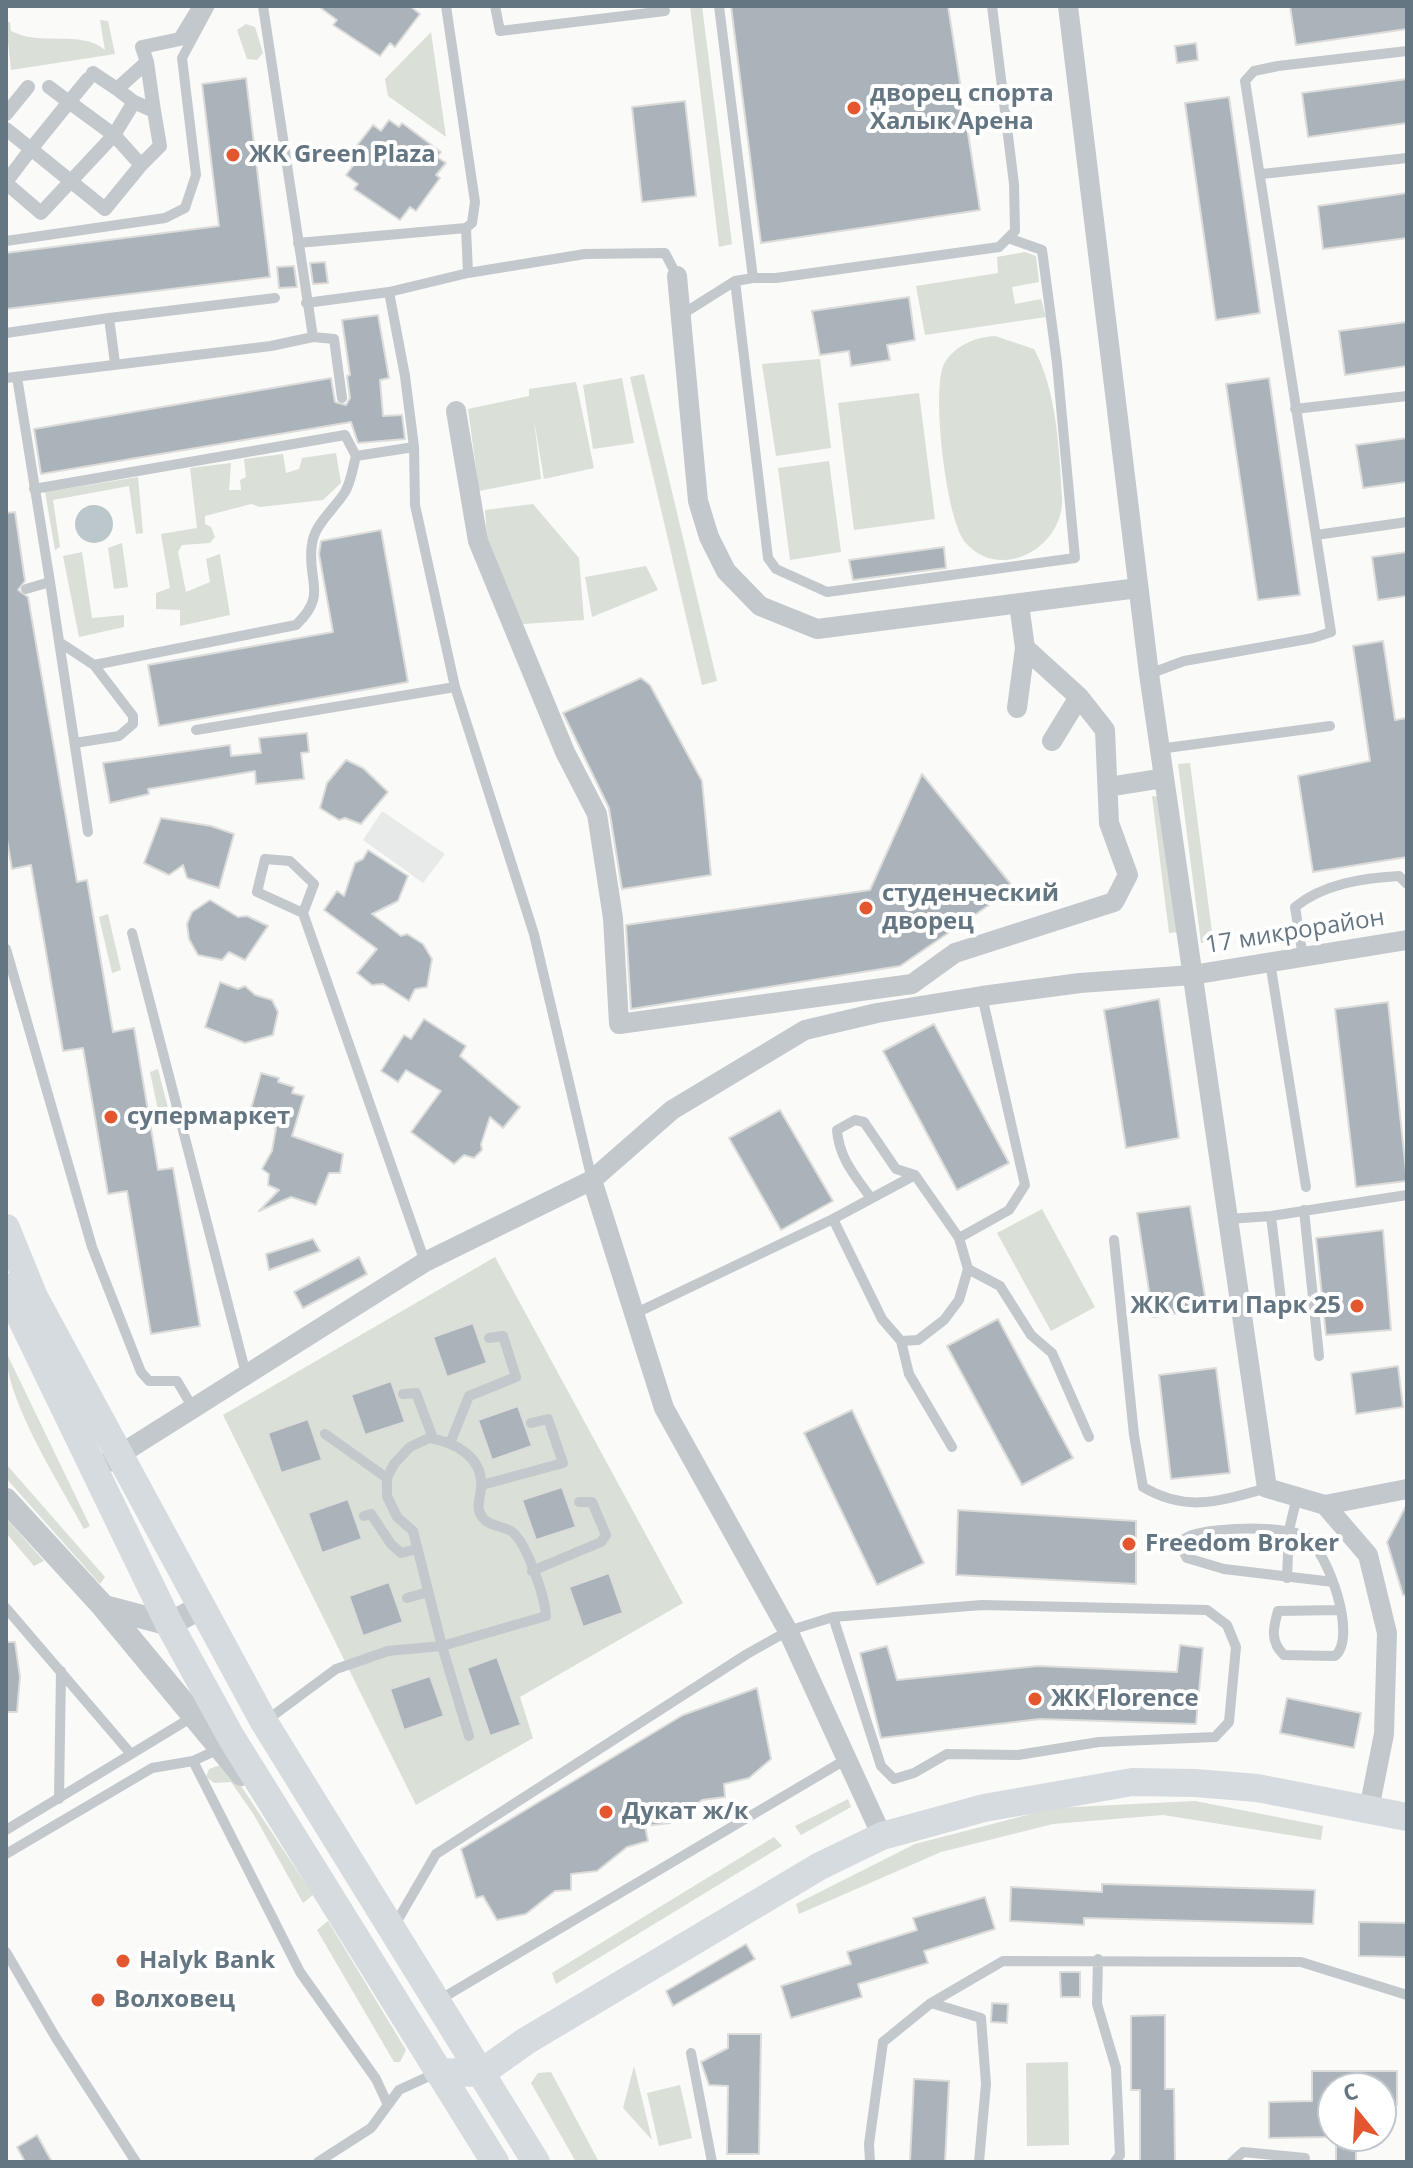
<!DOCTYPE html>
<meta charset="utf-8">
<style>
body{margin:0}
#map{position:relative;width:1413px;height:2168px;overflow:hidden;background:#fafaf8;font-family:"Open Sans",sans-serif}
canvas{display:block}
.frame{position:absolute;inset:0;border:8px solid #657683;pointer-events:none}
.north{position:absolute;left:1317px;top:2072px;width:80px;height:80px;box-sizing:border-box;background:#fff;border:2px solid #c1c8cd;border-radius:50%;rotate:342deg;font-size:22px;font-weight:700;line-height:32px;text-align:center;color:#657683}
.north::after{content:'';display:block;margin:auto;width:28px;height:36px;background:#e4572e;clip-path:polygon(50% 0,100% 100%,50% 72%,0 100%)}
</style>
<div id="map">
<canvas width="1413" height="2168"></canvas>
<div class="frame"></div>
<div class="north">С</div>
</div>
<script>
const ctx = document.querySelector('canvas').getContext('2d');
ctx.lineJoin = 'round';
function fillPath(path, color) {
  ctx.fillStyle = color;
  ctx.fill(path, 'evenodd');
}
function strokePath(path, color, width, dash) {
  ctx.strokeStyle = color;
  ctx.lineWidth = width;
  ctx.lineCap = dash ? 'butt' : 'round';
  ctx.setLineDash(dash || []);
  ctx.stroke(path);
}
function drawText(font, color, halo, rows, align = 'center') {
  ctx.font = font + ' "Open Sans",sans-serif';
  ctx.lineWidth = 8;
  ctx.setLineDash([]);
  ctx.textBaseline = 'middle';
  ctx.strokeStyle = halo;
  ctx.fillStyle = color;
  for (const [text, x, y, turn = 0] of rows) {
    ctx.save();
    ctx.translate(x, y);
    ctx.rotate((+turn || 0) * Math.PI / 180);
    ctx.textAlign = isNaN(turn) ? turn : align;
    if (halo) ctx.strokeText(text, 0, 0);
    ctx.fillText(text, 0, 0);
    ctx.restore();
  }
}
fillPath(new Path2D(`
 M382,811L445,854L423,883L363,840Z`), '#e8e9e9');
fillPath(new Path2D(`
 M690,6H702L732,244L719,247Z
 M100,20L108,21L115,54L11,70L6,22H10L11,31C41,47 80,29 105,50Z
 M246,24L255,27L263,53L257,60L247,59L237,30Z
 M431,32L446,137L388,96L385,79Z
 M1025,252L1036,256L1039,282L1012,287L1015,304L1041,299L1046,317L925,335L916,286L998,273L997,257Z
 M995,336L1034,349C1057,391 1059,449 1062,497C1065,548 999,583 965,542C946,519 931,390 944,364C954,346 975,337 995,336Z
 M820,359L831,448L776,456L762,364Z
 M644,374L717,681L702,685L630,377Z
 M622,378L634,443L593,449L583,385Z
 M576,382L594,468L544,479L534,420L541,479L479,491L468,409L529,396V389Z
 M919,393L935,519L854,530L838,403Z
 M336,453L341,483L323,500L260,507L251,504L205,516V524L211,527L215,537L210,543L182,545L178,552L186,592L210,582L206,559L220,554L230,615L180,626V610L156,609V593L170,588L161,534L197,528L190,468L231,463L229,490H241L240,480L246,477L244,459L283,454L286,473L299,469L302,458Z
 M829,461L841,552L790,560L778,468Z
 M138,477L143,533L136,534L129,486L53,500L60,547L55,550L45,492Z
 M533,504L579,558L584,620L523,624L487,538L485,510Z
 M122,543L128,587L114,589L108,548Z
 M82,552L92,618L124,615V627L79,637L63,556Z
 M646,566L658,590L592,617L585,577Z
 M1190,763L1213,940L1201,943L1178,764Z
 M1152,796L1159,797L1178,932L1169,933Z
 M108,914L121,970L112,973L99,917Z
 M158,1069L169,1112L159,1115L150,1072Z
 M1042,1209L1095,1307L1051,1331L997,1233Z
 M495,1257L683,1603L520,1697L533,1738L416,1805L223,1415Z
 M6,1352L90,1526L84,1529C60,1484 6,1401 6,1352Z
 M6,1464L105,1577L100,1584L6,1478Z
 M6,1518L44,1561L34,1566L6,1533Z
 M226,1763L313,1895L303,1903L254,1815L231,1782L214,1783L206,1777L209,1769Z
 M848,1799L851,1807L801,1835L795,1826Z
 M1195,1801L1323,1826L1321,1840L1163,1815L1053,1824L941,1852L799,1914L796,1904L915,1844L1054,1808Z
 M774,1837L782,1846L556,1984L552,1973Z
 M328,1921L406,2050L400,2062H394L317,1930Z
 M1068,2062L1069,2145L1027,2146L1026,2063Z
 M634,2066L652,2140L623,2108Z
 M551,2072L599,2162H576L531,2083L538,2073Z
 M680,2085L692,2138L659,2146L647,2093Z`), '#dadfd7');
fillPath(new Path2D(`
 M75 524a19 19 0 1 1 38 0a19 19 0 1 1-38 0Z`), '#bbc7cb');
const building = new Path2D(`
 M318,6H410L420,14L395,47L390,43L380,56L333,25L337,20Z
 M731,6H948L980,210L761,243Z
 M1290,6H1407V29L1296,45Z
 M1196,43L1198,60L1177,63L1175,46Z
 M246,78L270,277L6,309V253L219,226L202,84Z
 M1407,79V123L1308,137L1302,93Z
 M1229,97L1260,313L1216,320L1185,103Z
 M685,101L696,196L642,202L632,107Z
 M389,120L399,127L402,123L441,152L437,157L446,163L436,175L440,178L416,211L410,207L400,220L354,189L358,184L346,175L355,163L348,157L373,125L381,131Z
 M1407,193V238L1323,249L1318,206Z
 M325,262L328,283L313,284L310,263Z
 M294,266L297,287L279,288L277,267Z
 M909,297L915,340L887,345L890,360L851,366L849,351L820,355L812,311Z
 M378,315L389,378L380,380L383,416L402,415L405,439L358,443L351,422L41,474L34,429L331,378L335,402L346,405L350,398L347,376L350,375L342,320Z
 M1407,322V366L1345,375L1339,331Z
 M1269,378L1300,595L1258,600L1226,384Z
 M1407,438V482L1363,488L1356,445Z
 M15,512L25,581L18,590L28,597L77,882L87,880L113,1032L134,1028L158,1170L173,1168L200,1326L151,1334L127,1191L108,1194L83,1048L63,1051L31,865L12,869L6,834V513Z
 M381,530L408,682L159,726L148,665L333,632L319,554L321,541Z
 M944,547L946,568L853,580L849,560Z
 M1407,552V596L1378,600L1372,557Z
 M1383,641L1395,720L1407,718V857L1313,872L1298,776L1370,761L1353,646Z
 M641,678L650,685L702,781L711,875L622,889L609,808L563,713Z
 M307,733L309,752L301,753L304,779L256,784L255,771L148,789L149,794L110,803L103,763L230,745L231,756L261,753L259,738Z
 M346,760L363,768L388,792L361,824L345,818L339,820L320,808L327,783Z
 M922,774L1014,888L900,966L631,1009L626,925L870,890Z
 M161,818L211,826L234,834L219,888L187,878L183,865L169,875L144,863Z
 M368,850L408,876L398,901L372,914L401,936L407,934L423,944L432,959L427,987L415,989L409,1001L383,984L372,985L357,973L377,949L324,910L337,891L344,896L355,863L363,859Z
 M210,900L238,917L247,916L268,926L245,960L229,952L222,960L198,955L189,939L187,924L192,912Z
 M220,982L238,989L245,986L255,995L272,1000L278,1012L273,1035L245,1043L205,1027Z
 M1159,999L1179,1138L1126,1148L1104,1010Z
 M1388,1002L1407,1181L1356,1187L1335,1009Z
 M424,1019L466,1046L460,1056L520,1107L503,1128L490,1117L481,1144L482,1150L474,1158L464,1155L454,1164L411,1132L441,1091L406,1070L398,1082L381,1071L404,1035L411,1039Z
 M934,1024L1009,1163L957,1190L883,1051Z
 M261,1073L279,1078L278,1082L294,1087L292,1093L304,1096L292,1136L343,1154L340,1173H329L316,1205L291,1197L259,1211L279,1190L268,1185L269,1174L262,1169L272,1151L276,1128L254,1121L257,1111L251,1109Z
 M780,1110L833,1201L781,1230L729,1138Z
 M1190,1206L1207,1309L1153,1317L1137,1213Z
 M1383,1230L1391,1330L1326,1335L1316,1238Z
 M313,1239L320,1251L269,1270L266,1254Z
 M359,1257L367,1274L303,1308L294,1292Z
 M998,1319L1073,1458L1022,1485L947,1346Z
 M473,1323L487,1363L447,1377L433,1337Z
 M1398,1366L1403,1407L1356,1414L1351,1373Z
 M1216,1368L1230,1473L1171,1479L1159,1375Z
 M391,1381L405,1422L365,1435L351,1395Z
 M518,1406L532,1446L492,1460L478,1420Z
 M852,1410L924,1563L877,1585L804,1433Z
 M308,1419L322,1460L281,1473L268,1433Z
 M562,1487L576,1527L536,1540L522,1500Z
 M348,1499L362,1539L322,1553L308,1513Z
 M1407,1504V1595H1403L1387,1542Z
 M958,1510L1136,1521V1584L956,1575Z
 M609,1573L623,1613L583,1627L569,1587Z
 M389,1582L403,1622L363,1636L349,1596Z
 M6,1642H15L20,1677L17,1712H6Z
 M1180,1645L1203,1648L1196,1724L1040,1719L881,1738L860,1653L887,1646L897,1680L1038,1666L1177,1672Z
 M497,1657L521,1725L490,1736L467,1668Z
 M430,1676L444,1716L404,1730L390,1689Z
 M757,1688L771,1759L749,1778L724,1784L725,1797L702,1800L670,1823L645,1826L648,1841L627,1847L597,1871L571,1874V1890L555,1891L526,1914L497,1920L483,1896L476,1898L461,1849L683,1715Z
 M1287,1698L1361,1713L1354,1748L1280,1733Z
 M1102,1884L1315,1890L1313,1924L1084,1918V1925L1010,1921L1011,1887L1102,1892Z
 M985,1897L995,1929L924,1951L928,1963L858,1984L862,1997L791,2018L781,1986L851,1964L847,1952L917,1930L913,1918Z
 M1359,1922L1407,1923V1957L1359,1956Z
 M746,1944L755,1959L673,2006L666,1991Z
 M1060,1972H1080V1997H1061Z
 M992,2003L1008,2004L1007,2023L991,2022Z
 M1165,2015V2089H1174L1175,2162H1140V2090H1131V2016Z
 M728,2034H761L759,2154H727L728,2086L709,2085L701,2062L728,2048Z
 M1312,2071H1397V2105H1381V2088H1333V2137L1269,2138V2102L1312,2101Z
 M914,2079L949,2081L945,2162H910Z
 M37,2135L52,2162H25L17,2147Z
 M1336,2136H1356V2162H1336Z`);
fillPath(building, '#aab3b9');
strokePath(building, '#dcdcda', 2);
strokePath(new Path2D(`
 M263,6L313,337
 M495,6L500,31L665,11L664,6
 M719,6L753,278H776L999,247L1015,231L1014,184L992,6
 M1262,174L1407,158
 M466,228L468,273L585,254L665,253L677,276
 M6,241L165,218L185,208L196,175L182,58L210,6
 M298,243L466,228L472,223L475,202L446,6
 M753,278L735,281L768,558L776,569L827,592L1075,558L1057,363L1042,250L1008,238
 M389,292L468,273
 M306,303L389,292L405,376L414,447L415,505L455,687L534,934L592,1180
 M681,315L735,281
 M109,318L275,298
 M6,333L109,318L115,363
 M17,377L50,582
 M6,378L271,346L313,337L334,339L342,398
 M1295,409L1407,396
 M356,456L414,447
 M34,489L345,435L356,456C353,467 351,482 345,492C335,508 314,525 312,544C306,580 329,594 296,625L94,665
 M1316,535L1407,522
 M26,589L50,582L88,832
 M59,642L94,665L133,716V724L119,736L75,743
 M1149,674L1184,661L1313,638L1331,632L1245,81L1254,71L1278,66L1407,51
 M196,730L455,687
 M1159,749L1330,726
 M303,913L257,892L265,859L290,861L314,884L303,913L425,1262
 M132,933L246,1374
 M6,949L92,1247L141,1372L149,1381H177L193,1408
 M1303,957L1295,907C1323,884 1363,878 1399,876L1407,884
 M1270,962L1306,1187
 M871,1198C855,1176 839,1158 837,1130L855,1120L864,1122L896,1169L915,1175L959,1238L968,1269L959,1300L944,1320L918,1340L901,1341
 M1304,1210L1319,1356
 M1271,1216L1282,1308
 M833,1219L882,1319L901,1341L909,1374L952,1447
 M1228,1219L1271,1216L1407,1195
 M959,1238L1009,1210L1025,1185L982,996
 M1114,1240L1134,1435L1143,1487C1187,1513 1220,1501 1267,1488
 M968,1269L1000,1286L1031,1335L1052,1353L1089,1437
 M634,1314L833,1219L915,1175
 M403,1394L416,1393L433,1438
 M325,1434L387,1478
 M429,1438C455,1442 484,1457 481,1489C480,1499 475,1509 483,1518C489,1526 502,1526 511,1531C527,1542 545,1598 546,1616L442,1646L413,1531L397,1517L387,1496V1478L394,1464L410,1447Z
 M451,1441L469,1396L516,1377L503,1336L489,1338
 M482,1485L563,1463L548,1419L531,1423
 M364,1516L371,1514L391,1544L401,1553L417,1549
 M532,1571L601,1542L606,1535L592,1502H579
 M1287,1578L1289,1530L1297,1497
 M1333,1582L1224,1569L1187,1558L1181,1547L1184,1539C1202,1526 1287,1525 1306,1537C1328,1552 1358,1637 1335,1656L1284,1655C1270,1642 1273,1628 1278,1611L1341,1610
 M407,1598L428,1592
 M6,1608L131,1754
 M267,1720L336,1669L388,1651L442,1646L469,1736
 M193,1761L300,1972L376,2079L388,2105
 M59,1799L61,1671
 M6,1830L194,1716
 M6,1854L152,1768L193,1761L221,1748
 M393,1928L436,1854L747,1654L788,1631L833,1617L982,1605L1207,1610L1227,1625L1236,1647L1229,1722L1215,1737L1099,1742L1018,1755L947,1754L914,1773L894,1779L881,1766L833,1617
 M6,1952L56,2038L136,2162
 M1098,1959L1097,2004L1116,2068L1120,2155L1115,2162
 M439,2000L845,1760
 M931,2003L981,2018L986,2084L979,2162
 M691,2053L712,2162
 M318,2162L371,2128L399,2090L436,2073
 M870,2162L869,2144L883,2042L931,2003L1003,1961L1301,1962L1407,1995
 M1232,2162L1243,2152L1305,2158`), '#c3c8cc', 10);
strokePath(new Path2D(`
 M147,62L154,111
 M93,73L117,89
 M49,87L69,102L88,79
 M134,102L154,111L160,146L141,165
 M6,114L28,87
 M6,129L31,149L69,102L114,135L134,102L117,89L147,62L142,47L180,39L200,6
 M6,182L31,149L105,209L141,165L114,135L41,213L6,183`), '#c3c8cc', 14);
strokePath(new Path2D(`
 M1068,6L1149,674L1267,1488L1325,1505L1368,1555L1387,1633L1384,1734L1369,1809
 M677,276L698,501L709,537L726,571L760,606L817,629L1138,588
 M456,411L478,541L565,752L597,814L613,918L619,1024L912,984L955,953L1114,902L1128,875L1109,823L1105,730L1079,697
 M1025,648L1079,697L1052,741
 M1017,708L1025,648L1019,604
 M1108,787L1164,778
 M592,1180L664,1408L788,1631L882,1836
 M108,1462L425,1262L592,1180L672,1110L805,1030L877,1013L982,996L1080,983L1192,975L1407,940
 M1325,1505L1407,1489`), '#c3c8cc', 20);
strokePath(new Path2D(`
 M6,1500L103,1606L242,1774
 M105,1607L169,1624L200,1608`), '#c3c8cc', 24);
strokePath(new Path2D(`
 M6,1228L34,1297L264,1722L536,2162
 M6,1287L169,1624L231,1737L495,2162
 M438,2072L481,2073L526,2041L820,1866L882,1836L984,1808L1132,1782L1195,1783L1257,1788L1407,1817`), '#d6dbdf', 28);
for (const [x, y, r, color] of [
 [854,108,8,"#e4572e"],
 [233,155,8,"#e4572e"],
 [866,908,8,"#e4572e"],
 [111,1117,8,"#e4572e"],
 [1357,1306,8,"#e4572e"],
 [1129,1544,8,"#e4572e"],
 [1035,1699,8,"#e4572e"],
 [606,1812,8,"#e4572e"],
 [123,1961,8,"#e4572e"],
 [98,2000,8,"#e4572e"]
]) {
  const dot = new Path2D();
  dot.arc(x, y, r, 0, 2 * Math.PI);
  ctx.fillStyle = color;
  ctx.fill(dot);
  strokePath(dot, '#fff', 3);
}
drawText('bold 24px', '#657683', '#fff', [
 ["дворец спорта",870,94],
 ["Халык Арена",870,122],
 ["ЖК Green Plaza",249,155],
 ["студенческий",882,894],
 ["дворец",882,922],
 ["супермаркет",127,1117],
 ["ЖК Сити Парк 25",1341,1306,"right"],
 ["Freedom Broker",1145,1544],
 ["ЖК Florence",1051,1699],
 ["Дукат ж/к",622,1812],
 ["Halyk Bank",139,1961],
 ["Волховец",114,2000]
], 'left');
drawText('24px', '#657683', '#fff', [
 ["17 микрорайон",1295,932,-9]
]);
</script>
